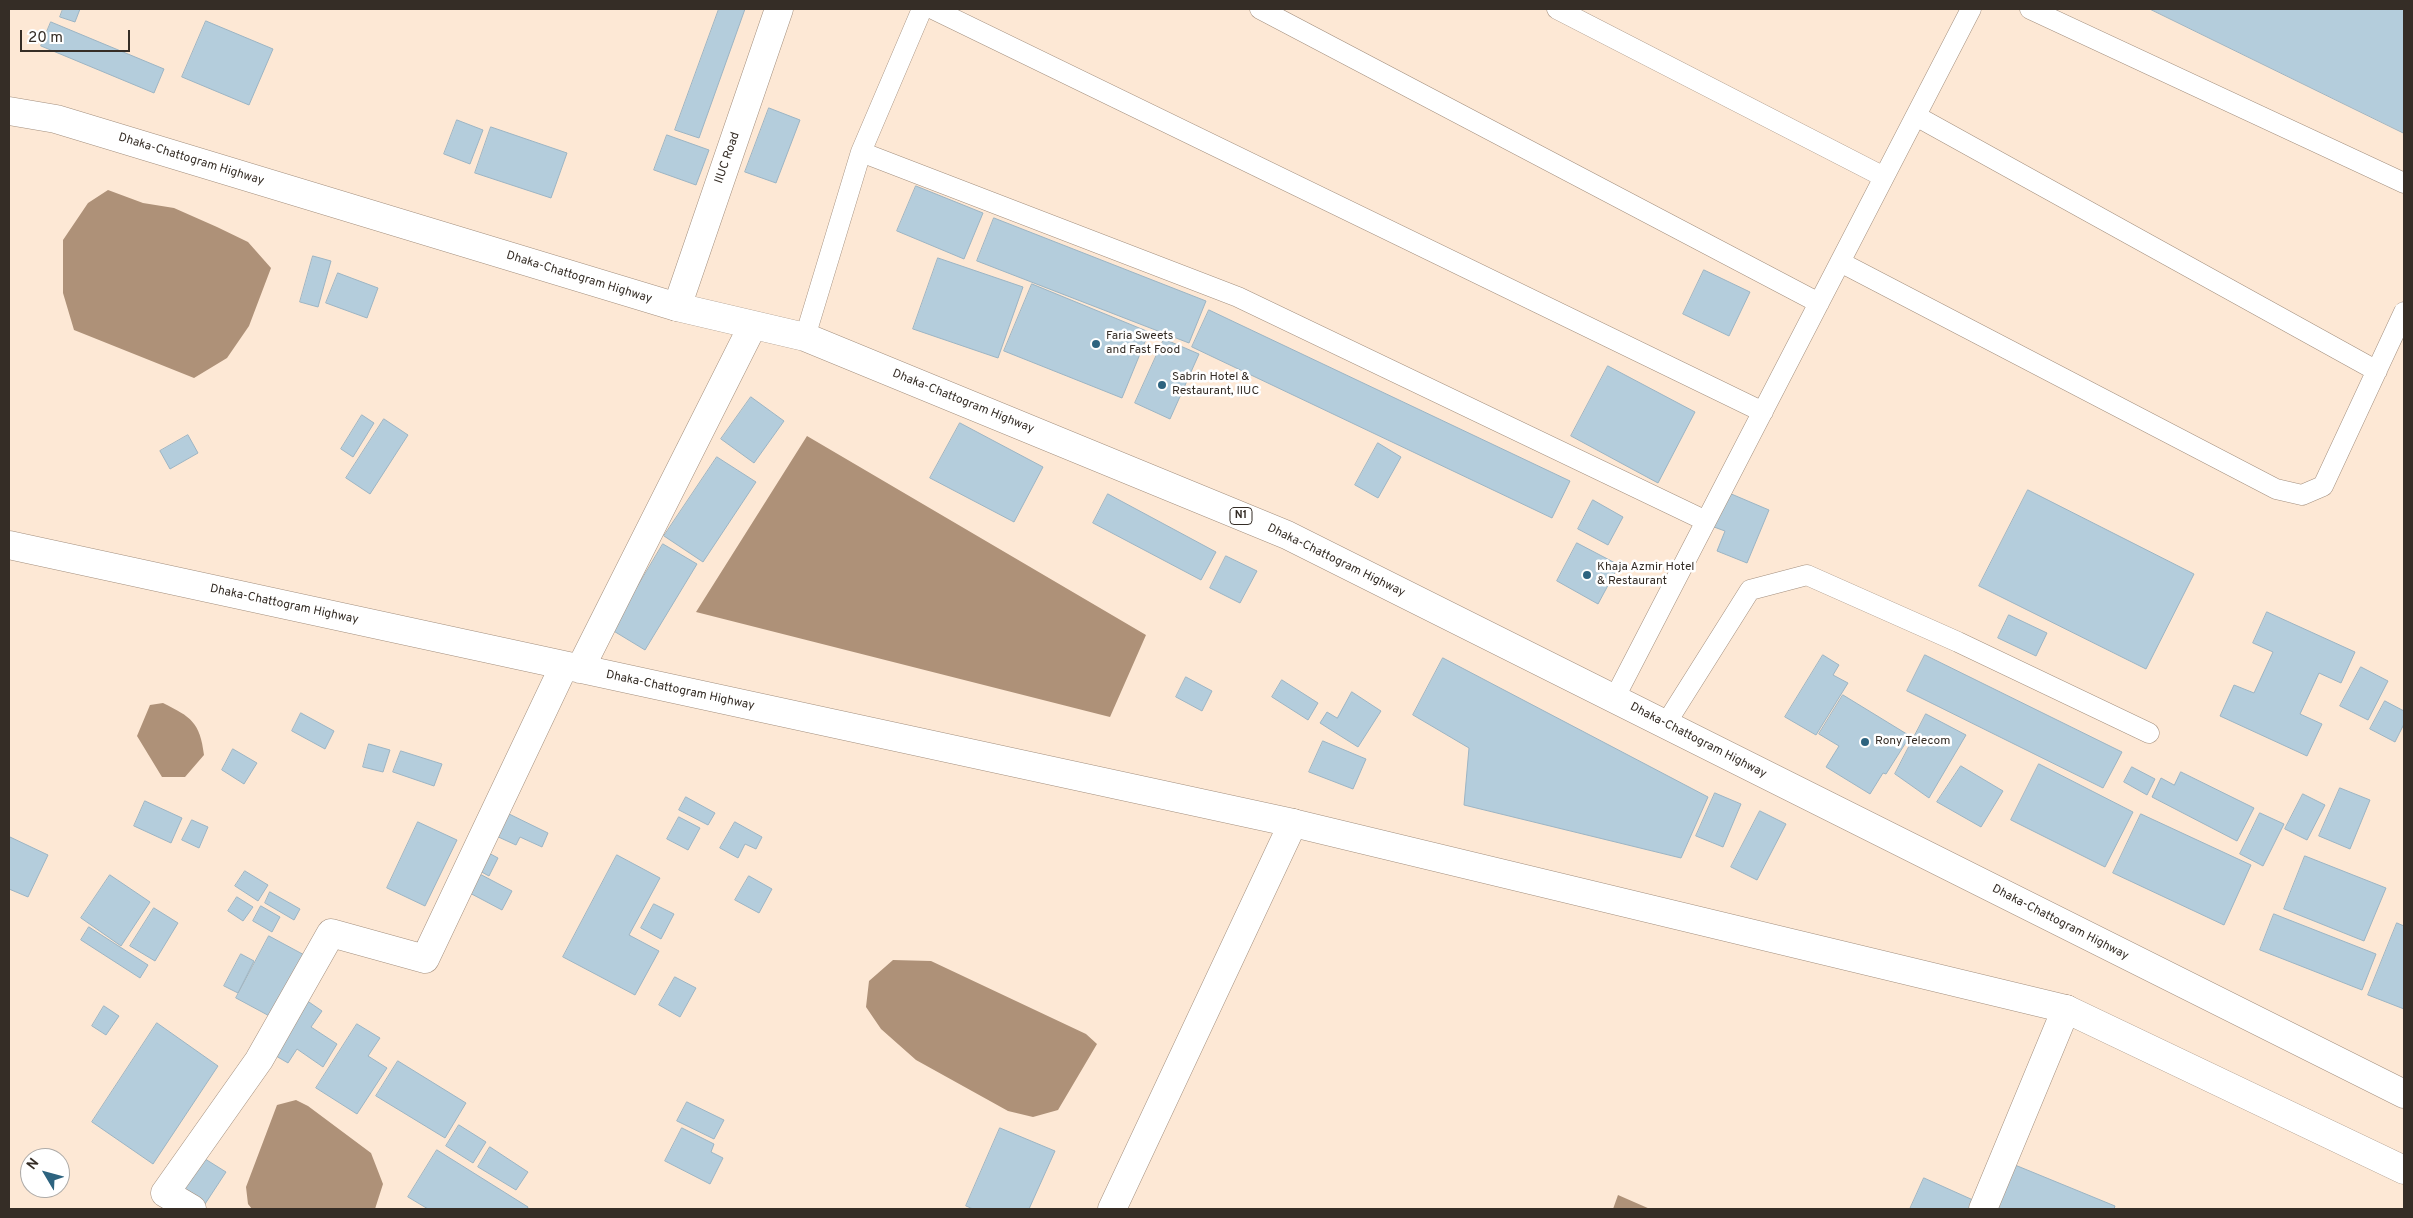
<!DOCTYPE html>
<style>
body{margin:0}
#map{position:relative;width:2413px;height:1218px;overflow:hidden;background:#fde8d5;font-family:Overpass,sans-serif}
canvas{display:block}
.frame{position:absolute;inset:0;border:10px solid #352d26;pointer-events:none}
.north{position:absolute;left:20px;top:1148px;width:50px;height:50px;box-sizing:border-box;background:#fff;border:1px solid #aeaba8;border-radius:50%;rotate:307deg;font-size:14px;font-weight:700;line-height:20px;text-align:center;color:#352d26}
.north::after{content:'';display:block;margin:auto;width:18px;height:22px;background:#2d637f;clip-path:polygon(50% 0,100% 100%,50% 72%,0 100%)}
.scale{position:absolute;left:20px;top:30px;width:110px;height:22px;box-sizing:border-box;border:2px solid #352d26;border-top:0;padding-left:6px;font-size:15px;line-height:18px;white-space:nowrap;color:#352d26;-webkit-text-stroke:4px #fff;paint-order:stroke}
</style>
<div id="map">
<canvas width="2413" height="1218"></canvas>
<div class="frame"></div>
<div class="north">N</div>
<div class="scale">20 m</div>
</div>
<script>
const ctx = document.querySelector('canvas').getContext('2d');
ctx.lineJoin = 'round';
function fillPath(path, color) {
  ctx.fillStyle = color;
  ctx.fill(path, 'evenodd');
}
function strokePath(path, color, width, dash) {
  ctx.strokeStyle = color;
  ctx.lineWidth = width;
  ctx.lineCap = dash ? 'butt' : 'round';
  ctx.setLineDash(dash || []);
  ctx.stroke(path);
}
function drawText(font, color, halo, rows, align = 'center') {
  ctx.font = font + ' Overpass,sans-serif';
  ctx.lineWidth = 5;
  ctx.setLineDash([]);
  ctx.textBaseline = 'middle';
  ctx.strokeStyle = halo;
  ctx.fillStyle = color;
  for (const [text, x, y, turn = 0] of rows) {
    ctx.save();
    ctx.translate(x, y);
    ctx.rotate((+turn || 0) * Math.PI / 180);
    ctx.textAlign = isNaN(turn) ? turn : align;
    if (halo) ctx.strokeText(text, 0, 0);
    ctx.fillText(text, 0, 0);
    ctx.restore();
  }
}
fillPath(new Path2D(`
 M108,190L143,203L174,208L217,227L248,242L271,268L249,326L227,358L194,378L74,330L63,293V240L88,203Z
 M807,436L1146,635L1110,717L696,612Z
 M163,703C191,717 200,722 204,755L185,777H162L137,736L150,705Z
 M893,960L931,961L1086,1034L1097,1044L1058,1110L1033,1117L1008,1111L916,1060L881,1029L866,1007L869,981Z
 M296,1100L308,1106L371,1153L383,1184L375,1209H252L248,1204L246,1187L277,1105Z
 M1618,1195L1650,1209H1613Z`), '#ae9178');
const building = new Path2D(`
 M63,9H80L75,22L60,17Z
 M719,9H745L699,138L675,130Z
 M2150,9H2404V133Z
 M206,21L273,49L249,105L182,77Z
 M51,22L164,69L154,93L41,46Z
 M769,108L800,120L776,183L745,172Z
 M457,120L483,130L470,164L444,154Z
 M491,127L567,153L551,198L475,173Z
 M667,135L709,150L696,185L654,170Z
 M916,186L983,213L964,259L897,231Z
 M994,218L1206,301L1189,343L977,261Z
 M313,256L331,261L318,307L300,302Z
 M938,258L1023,287L998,358L913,329Z
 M1704,270L1750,292L1729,336L1683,314Z
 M338,273L378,288L367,318L326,303Z
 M1032,284L1149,332L1122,398L1004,351Z
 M1209,310L1570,481L1552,518L1192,347Z
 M1164,339L1199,354L1170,419L1135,403Z
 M1608,366L1695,412L1658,483L1571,436Z
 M751,397L784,421L754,463L721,439Z
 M362,415L374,423L353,457L341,449Z
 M384,419L408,435L370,494L346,478Z
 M960,423L1043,467L1014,522L930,478Z
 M188,435L198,453L170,469L160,451Z
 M1378,443L1401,457L1378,498L1355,485Z
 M717,457L756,482L703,562L664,536Z
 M2028,490L2194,574L2146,669L1979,586Z
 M1729,493L1769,510L1747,563L1717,551L1725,531L1714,527Z
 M1108,494L1216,552L1201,580L1093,523Z
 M1593,500L1623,517L1608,545L1578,529Z
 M1577,543L1619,565L1598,604L1557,581Z
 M663,544L697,564L645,650L612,630Z
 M1226,556L1257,571L1240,603L1210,588Z
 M2267,612L2355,652L2341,683L2319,673L2300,714L2322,724L2307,756L2220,716L2234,685L2254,693L2273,652L2253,643Z
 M2009,615L2047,633L2036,656L1998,638Z
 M1823,655L1839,665L1833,675L1848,683L1816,735L1785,717Z
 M1925,655L2122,752L2103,788L1907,691Z
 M1443,658L1708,797L1681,858L1464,805L1469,748L1413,715Z
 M2361,667L2388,681L2368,720L2340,706Z
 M1186,677L1212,691L1202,711L1176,697Z
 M1282,680L1318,703L1308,720L1272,697Z
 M1352,692L1381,711L1358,747L1320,723L1327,712L1337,718Z
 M1843,695L1910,736L1886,774L1883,773L1870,794L1826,767L1839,746L1819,734Z
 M2385,701L2404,711V724L2395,742L2370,729Z
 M301,713L334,731L325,749L292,731Z
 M1926,714L1966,735L1929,798L1895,774Z
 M1323,741L1366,759L1353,789L1309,772Z
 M369,744L390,750L383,772L363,767Z
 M233,749L257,763L244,784L222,770Z
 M401,751L442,764L434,786L393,772Z
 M2039,764L2133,812L2105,867L2011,820Z
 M1961,766L2003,791L1981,827L1937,802Z
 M2132,767L2155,779L2147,795L2124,782Z
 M2181,772L2254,808L2237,841L2152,797L2161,778L2174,785Z
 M2340,788L2370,800L2350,849L2319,836Z
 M1715,793L1741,804L1723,847L1696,836Z
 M2303,794L2325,805L2307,840L2285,829Z
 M686,797L715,813L708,825L679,810Z
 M145,801L182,818L171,843L134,826Z
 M1760,811L1786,824L1757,880L1731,867Z
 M505,812L548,833L542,847L520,837L516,845L494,835Z
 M2260,813L2284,824L2263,866L2240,854Z
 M2141,814L2251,865L2224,925L2113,873Z
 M679,817L700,828L688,850L667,839Z
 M192,820L208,827L199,848L182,840Z
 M418,822L457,840L425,906L387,888Z
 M735,822L762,837L756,849L745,844L738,858L720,848Z
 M10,837L48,855L28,897L9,889Z
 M485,851L498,858L489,876L476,869Z
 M617,855L660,878L629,935L659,951L635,995L563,957Z
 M2305,856L2386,888L2364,941L2284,909Z
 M245,871L268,885L258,901L235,886Z
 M476,872L512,891L502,910L466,891Z
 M110,875L150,902L121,946L81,918Z
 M749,876L772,889L759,913L735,900Z
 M270,892L300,909L294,920L265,903Z
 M237,897L253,907L243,921L228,911Z
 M654,904L674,914L661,939L641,928Z
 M261,906L280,917L272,932L253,921Z
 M154,908L178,923L155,961L130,946Z
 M2274,914L2376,954L2362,990L2260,950Z
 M2397,923L2404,926V1009L2368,995Z
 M89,927L148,965L140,978L81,940Z
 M269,936L308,957L275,1019L236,998Z
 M241,954L254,961L238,993L224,986Z
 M675,977L696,988L680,1017L659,1005Z
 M306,1000L322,1011L311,1027L337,1044L323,1067L297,1049L288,1063L271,1053Z
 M104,1006L119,1016L106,1035L92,1026Z
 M157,1023L218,1066L153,1164L92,1122Z
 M357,1024L380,1038L368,1056L387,1068L357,1114L316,1088Z
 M398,1061L466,1103L445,1138L376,1096Z
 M687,1102L724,1120L714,1139L677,1121Z
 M459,1125L486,1142L473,1163L446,1146Z
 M682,1128L714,1144L711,1152L723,1158L710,1184L665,1161Z
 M1000,1128L1055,1151L1029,1209H973L966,1206Z
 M490,1147L528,1172L516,1190L478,1167Z
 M437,1150L528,1207L527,1209H428L408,1197Z
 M202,1157L226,1172L205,1204L181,1189Z
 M2015,1165L2115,1206L2114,1209H1994Z
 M1924,1178L1973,1200L1969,1209H1910Z`);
fillPath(building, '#b4cddc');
strokePath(building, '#9cb4c3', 1);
const service = new Path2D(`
 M933,9L1763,412
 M1260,9L1819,303
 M1557,9L1884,177
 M2030,9L2404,183
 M1916,116L2377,371
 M861,152L922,9
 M1840,262L2276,489L2302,495L2323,486L2404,312
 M805,337L861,152L1238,297L1706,521
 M1614,699L1971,9
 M1665,725L1750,590L1807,575L1958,642L2149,733`);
const minor = new Path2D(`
 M677,307L779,9
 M192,1209L165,1193L259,1060L331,933L425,959L564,666
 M1112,1209L1293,823
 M1983,1209L2066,1009`);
const trunk = new Path2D(`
 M9,111L56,119L677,307L805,337L1287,535L2404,1094
 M9,545L1293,823L2066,1009L2404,1170
 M580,669L753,325`);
strokePath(service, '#a38f7e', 21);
strokePath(minor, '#a38f7e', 29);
strokePath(trunk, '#a38f7e', 29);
strokePath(service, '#fff', 20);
strokePath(minor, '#fff', 28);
strokePath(trunk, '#fff', 28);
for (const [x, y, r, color] of [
 [1096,344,5,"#2d637f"],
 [1162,385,5,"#2d637f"],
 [1587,575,5,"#2d637f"],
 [1865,742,5,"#2d637f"]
]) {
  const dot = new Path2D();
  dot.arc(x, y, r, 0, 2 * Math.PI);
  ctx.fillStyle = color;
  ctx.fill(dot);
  strokePath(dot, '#fff', 2);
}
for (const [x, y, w] of [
 [1241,516,22]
]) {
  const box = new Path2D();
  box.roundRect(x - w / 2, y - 8.5, w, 17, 4);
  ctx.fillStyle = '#fff';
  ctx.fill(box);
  strokePath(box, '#352d26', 1);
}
drawText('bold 11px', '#352d26', null, [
 ["N1",1241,516]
]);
drawText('12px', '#352d26', '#fff', [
 ["IIUC Road",728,158,-71],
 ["Dhaka-Chattogram Highway",191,160,17],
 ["Dhaka-Chattogram Highway",579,278,17],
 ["Dhaka-Chattogram Highway",963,402,22],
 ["Dhaka-Chattogram Highway",1336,561,26],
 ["Dhaka-Chattogram Highway",284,605,12],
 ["Dhaka-Chattogram Highway",680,691,12],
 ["Dhaka-Chattogram Highway",1698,741,27],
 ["Dhaka-Chattogram Highway",2060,923,27]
]);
drawText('12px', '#352d26', '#fff', [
 ["Faria Sweets",1106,337],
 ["and Fast Food",1106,351],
 ["Sabrin Hotel &",1172,378],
 ["Restaurant, IIUC",1172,392],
 ["Khaja Azmir Hotel",1597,568],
 ["& Restaurant",1597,582],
 ["Rony Telecom",1875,742]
], 'left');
</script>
